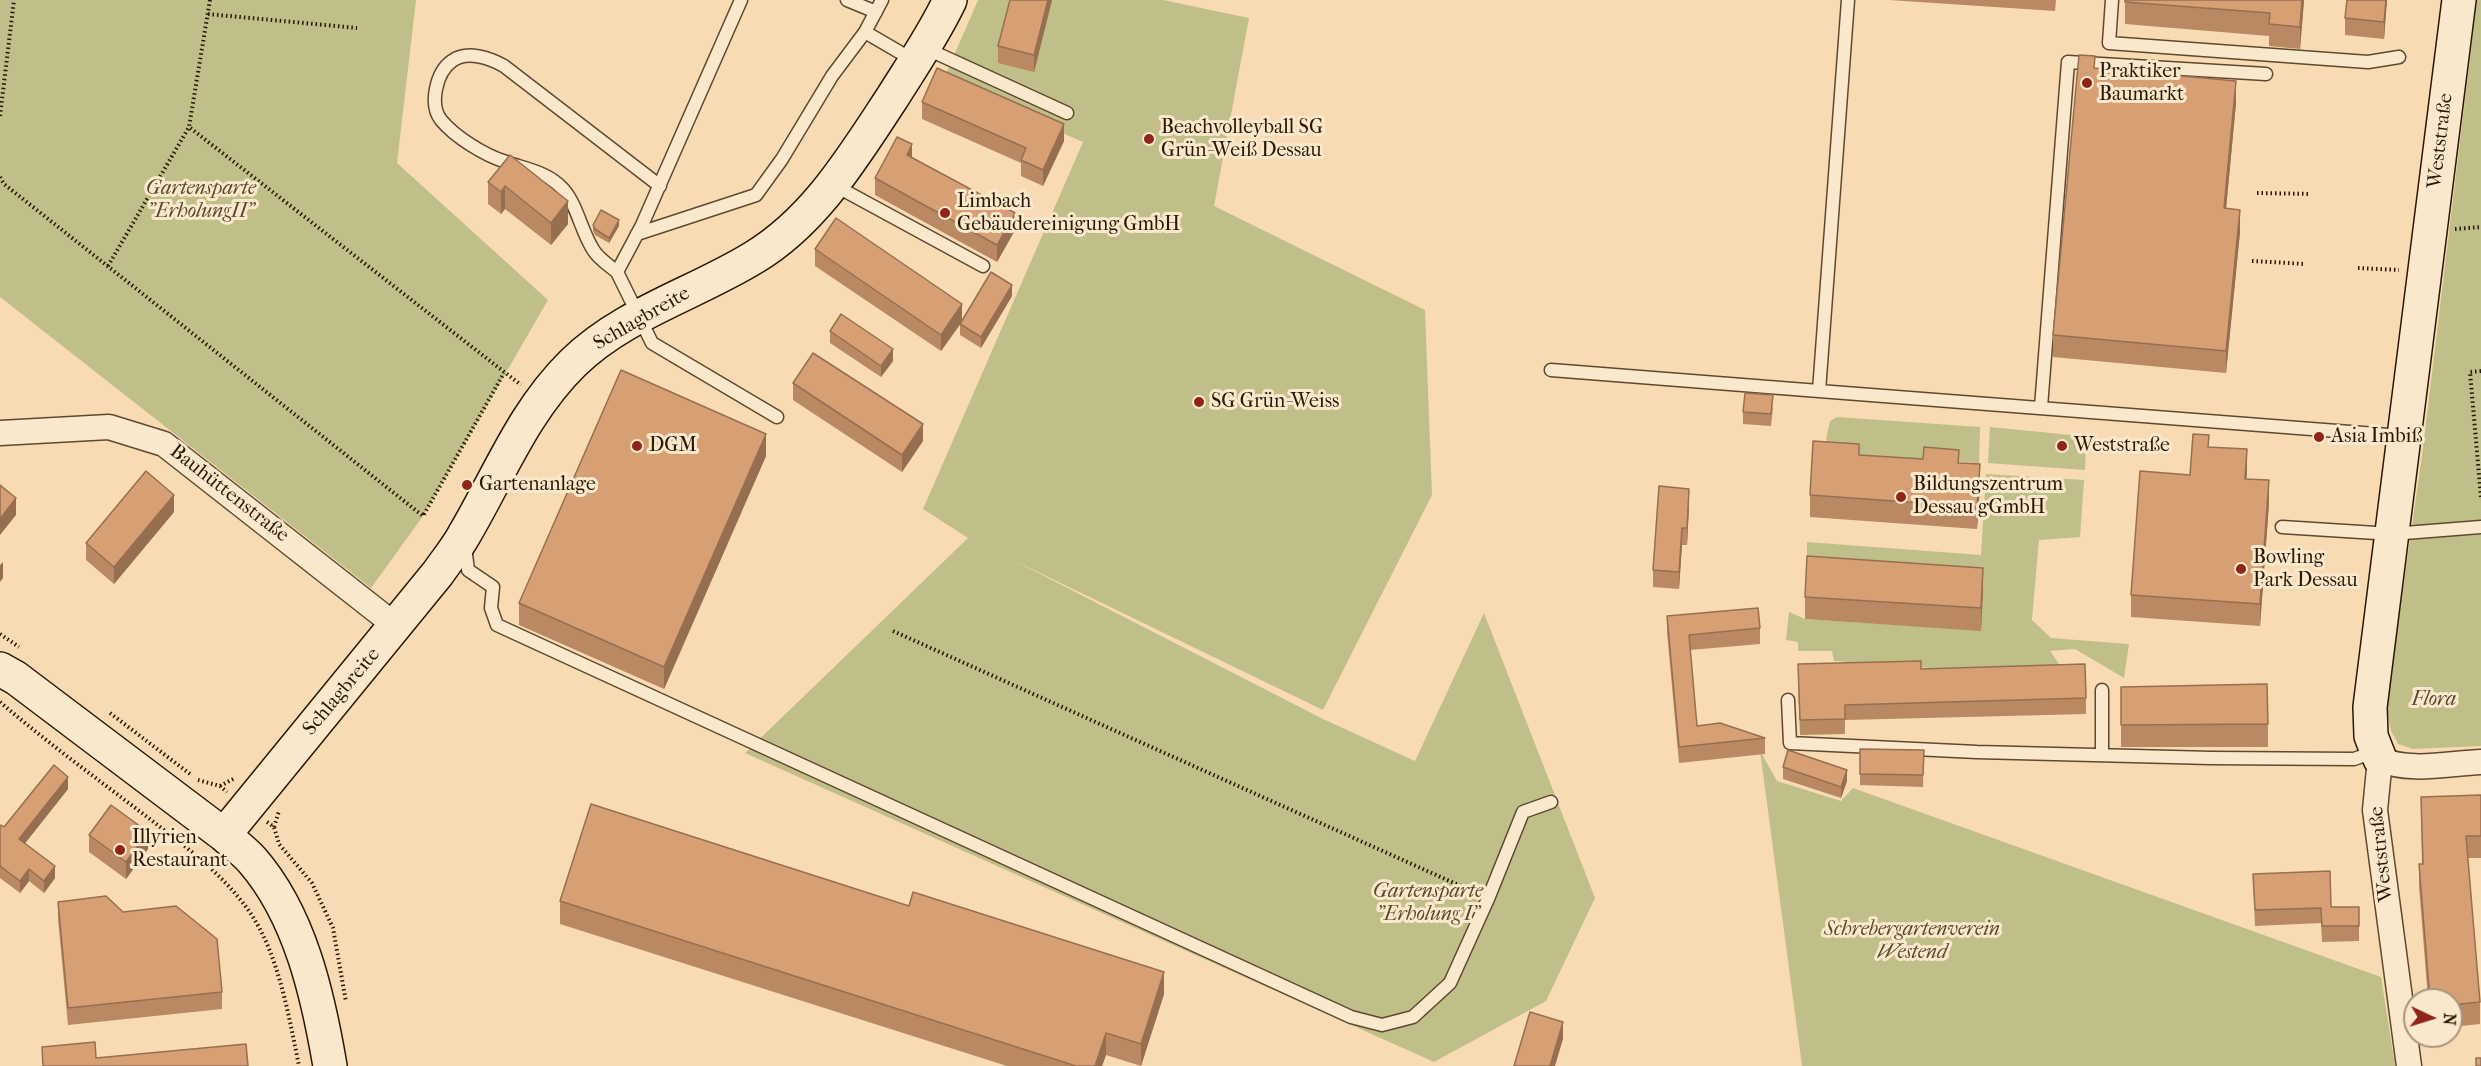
<!DOCTYPE html>
<meta charset="utf-8">
<style>
body{margin:0}
#map{position:relative;width:2481px;height:1066px;overflow:hidden;background:#f8dbb2;font-family:"IM FELL French Canon",serif}
canvas{display:block}
.north{position:absolute;left:2403px;top:988px;width:60px;height:60px;box-sizing:border-box;background:#fae8cd;border:2px solid #a7957c;border-radius:50%;rotate:94deg;font-size:16px;font-weight:700;line-height:24px;text-align:center;color:#2b1803}
.north::after{content:'';display:block;margin:auto;width:21px;height:27px;background:#8f2418;clip-path:polygon(50% 0,100% 100%,50% 72%,0 100%)}
</style>
<div id="map">
<canvas width="2481" height="1066"></canvas>
<div class="north">N</div>
</div>
<script>
const ctx = document.querySelector('canvas').getContext('2d');
ctx.lineJoin = 'round';
function fillPath(path, color) {
  ctx.fillStyle = color;
  ctx.fill(path, 'evenodd');
}
function strokePath(path, color, width, dash) {
  ctx.strokeStyle = color;
  ctx.lineWidth = width;
  ctx.lineCap = dash ? 'butt' : 'round';
  ctx.setLineDash(dash || []);
  ctx.stroke(path);
}
function drawText(font, color, halo, rows, align = 'center') {
  ctx.font = font + ' "IM FELL French Canon",serif';
  ctx.lineWidth = 6;
  ctx.setLineDash([]);
  ctx.textBaseline = 'middle';
  ctx.strokeStyle = halo;
  ctx.fillStyle = color;
  for (const [text, x, y, turn = 0] of rows) {
    ctx.save();
    ctx.translate(x, y);
    ctx.rotate((+turn || 0) * Math.PI / 180);
    ctx.textAlign = isNaN(turn) ? turn : align;
    if (halo) ctx.strokeText(text, 0, 0);
    ctx.fillText(text, 0, 0);
    ctx.restore();
  }
}
fillPath(new Path2D(`
 M0,0H416L397,163L548,300L423,516L371,588L0,297Z
 M978,0H1163L1249,18L1214,206L1425,310L1432,495L1323,710L1011,559L1323,719L1415,761L1484,613L1595,898L1546,1001L1434,1062L745,753L968,538L923,509L1083,142L943,81Z
 M2477,0H2481V746L2413,749L2398,744L2391,731L2386,706L2422,456Z
 M1837,417L1980,427L1979,463L1844,456L1832,450L1826,439L1830,421Z
 M1990,427L2081,436L2086,448L2085,470L1988,463Z
 M1986,474L2084,480L2080,537L2039,540L2032,620L2051,638L2129,644L2124,678L2075,649L2050,651L2069,678L1834,661L1832,651H1798V642L1786,640L1789,612L1805,619L1980,630L1807,578V542L1981,555Z
 M1760,751L1777,781L1841,801L1853,788L2381,977L2395,1066H1802Z`), '#c0bf89');
const lane = new Path2D(`
 M741,0L642,225L617,272L652,343L777,417
 M847,0L876,12
 M1848,0L1819,391L2402,436
 M2112,0L2109,43L2368,62L2399,57
 M865,32L913,60
 M925,48L1067,113
 M834,185L983,266
 M637,234L756,195L782,159L832,76L865,32L882,0
 M617,272C610,266 599,259 594,251C581,232 578,206 563,189C548,172 525,169 506,162C484,155 455,137 441,120C429,105 436,72 452,61C467,50 490,58 504,66L660,186
 M1551,370L1819,391
 M2041,407L2068,62L2266,74
 M2282,527L2392,534L2481,527
 M465,547L468,570L493,587L491,608L497,625L1351,1017L1382,1025L1413,1017L1450,983L1488,899L1523,812L1551,802
 M1788,700L1790,743L1977,752L2211,758L2354,759L2374,752
 M2102,755V690`);
const street = new Path2D(`
 M0,433L109,427L164,444L396,626
 M2409,1066L2375,810L2380,759C2409,773 2450,763 2481,762`);
const secondary = new Path2D(`
 M0,669L16,678L224,835C233,843 244,851 252,860C300,915 318,995 330,1066
 M2380,759L2371,736L2370,707L2459,0
 M224,835L438,573C447,560 457,548 464,535C499,476 523,412 573,363C623,314 694,294 753,258C815,221 853,157 892,98C912,66 934,34 950,0`);
strokePath(lane, '#5e492f', 15);
strokePath(street, '#5e492f', 27);
strokePath(secondary, '#2b1803', 36);
strokePath(new Path2D(`
 M210,0L189,127L521,385
 M208,14L357,28
 M0,116L14,0
 M0,177L4,184L423,516L504,373
 M2257,193L2311,194
 M2455,229L2481,227
 M2252,261L2305,264
 M108,266L189,127
 M2358,268L2399,270
 M2481,371L2470,372L2481,498
 M893,631L1474,892
 M0,634L19,647
 M0,702C50,745 103,783 155,823C190,850 226,877 251,914C279,956 289,1017 299,1066
 M110,713L190,774
 M198,780L220,786L227,792
 M220,786L235,778
 M267,822L274,827L279,844L312,883L333,928L346,1002
 M274,827L279,811`), '#2b1803', 4, [1.5, 3]);
strokePath(lane, '#fae8cd', 12);
strokePath(street, '#fae8cd', 24);
strokePath(secondary, '#fae8cd', 33);
fillPath(new Path2D(`
 M1052,0L1034,72L998,63V46Z
 M1889,0H2056L2055,11Z
 M2125,0H2304L2300,49L2269,46V36L2125,24Z
 M2387,0L2384,39L2345,35V18Z
 M2095,68L2236,103L2226,209L2240,232L2226,373L2053,357V335Z
 M922,102L1064,141L1043,186L1021,176V163L922,119Z
 M510,155L568,224L551,245L505,209L501,214L488,204V182Z
 M912,158L1015,230L997,262L875,195V178Z
 M593,225L619,226L609,243L595,235L593,231Z
 M815,249L962,320L1012,296L981,348L960,335V325L941,351L815,266Z
 M830,331L893,361L881,377L830,343Z
 M793,383L923,441L902,472L793,400Z
 M1773,407L1771,426L1743,424V412Z
 M2209,447L2247,472L2246,479L2269,503L2260,626L2131,617V595L2190,475Z
 M1859,455L1959,463L1980,486L1977,529L1810,517V495Z
 M766,456L664,689L519,625V603Z
 M1689,506L1687,545H1682L1679,589L1653,587V570Z
 M174,512L114,584L86,560V543Z
 M1983,590L1981,631L1805,619V597Z
 M1667,616L1760,628V644L1690,650L1697,726L1765,738V754L1679,763L1667,632Z
 M1921,669L2086,698V714L1845,720V734L1800,735L1798,680Z
 M2121,687L2268,724V747H2121Z
 M1860,749L1924,750L1923,787L1860,785Z
 M1783,767L1847,781L1841,798L1783,779Z
 M68,789L25,843L55,878L44,893L29,881L20,893L0,878V826L4,827Z
 M2481,795V858H2468L2480,1002V1024L2451,1027V1000H2428L2419,886V864H2422L2421,797Z
 M89,835L148,849L126,879L89,852Z
 M2253,874L2331,907H2359V941L2322,942L2321,923L2255,926Z
 M560,901L1164,994L1141,1066L1106,1055L1102,1066H1007L560,924Z
 M58,902L123,912L222,992V1009L68,1025L58,919Z`), '#b98964');
fillPath(new Path2D(`
 M1048,0H1052L1034,72V55Z
 M2302,0H2304L2300,49V27Z
 M2386,0H2387L2384,39V22Z
 M2236,81V103L2224,230V208Z
 M1064,124V141L1043,186V170Z
 M912,144V161L907,155Z
 M505,186V209L501,214V192Z
 M568,201V224L551,245V223Z
 M2240,210V232L2226,373V351Z
 M1015,213V230L997,262V245Z
 M619,220V226L609,243V238Z
 M1012,285V296L981,348V337Z
 M962,304V321L941,351V335Z
 M893,349V361L881,377V366Z
 M923,424V441L902,472V455Z
 M766,434V456L664,689V667Z
 M2247,449V472L2245,501V479Z
 M1980,464V486L1977,529V507Z
 M2269,480V503L2260,626V604Z
 M1689,489V506L1687,545V528Z
 M174,495V512L114,584V567Z
 M16,498V515L0,535V519Z
 M1682,528V545L1679,589V572Z
 M3,562V578L0,582V565Z
 M1983,568V590L1981,631V608Z
 M1847,770V781L1841,798V787Z
 M68,777V789L19,851V839Z
 M148,832V849L126,879V862Z
 M55,866V878L44,893V881Z
 M29,869V881L20,893V881Z
 M1164,972V994L1141,1066V1044Z
 M1563,1022V1039L1555,1066H1550Z
 M1106,1033V1055L1102,1066H1095Z`), '#966f51');
const building = new Path2D(`
 M1010,0H1048L1034,55L998,46Z
 M2125,0H2302L2300,27L2269,24L2270,13L2125,2Z
 M2347,0H2386L2384,22L2345,18Z
 M2079,55L2095,56L2094,68L2236,81L2224,208L2240,210L2226,351L2053,335Z
 M937,68L1064,124L1043,170L1021,160L1026,148L922,102Z
 M897,137L912,144L907,155L1015,213L997,245L875,178Z
 M510,155L568,201L551,223L505,186L501,192L488,182Z
 M601,210L619,220L609,238L595,229L593,225Z
 M836,218L962,304L941,335L815,249Z
 M991,272L1012,285L981,337L960,324Z
 M841,314L893,349L881,366L830,331Z
 M813,353L923,424L902,455L793,383Z
 M621,370L766,434L664,667L519,603Z
 M1745,393L1773,395L1771,414L1743,412Z
 M2193,434L2209,435L2208,447L2247,449L2245,479L2269,480L2260,604L2131,595L2140,471L2190,475Z
 M1813,441L1859,444V455L1923,459L1924,447L1959,450L1958,463L1980,464L1977,507L1810,495Z
 M146,471L174,495L114,567L86,543Z
 M0,485L16,498L0,519Z
 M1659,486L1689,489L1687,528H1682L1679,572L1653,570Z
 M1807,556L1983,568L1981,608L1805,597Z
 M1758,608L1760,628L1689,635L1697,726L1720,723L1765,738L1679,747L1667,616Z
 M1921,661V669L2085,664L2086,698L1845,705V719L1800,720L1798,664Z
 M2267,684L2268,724L2121,725V687Z
 M1860,749L1924,750L1923,775L1860,774Z
 M1788,750L1847,770L1841,787L1783,767Z
 M54,765L68,777L19,839L55,866L44,881L29,869L20,881L0,866V826L1,825L4,827Z
 M2481,795V836H2466L2480,1002L2451,1005V1000H2430L2419,864H2423L2421,797Z
 M591,804L909,906L913,892L1164,972L1141,1044L1106,1033L1095,1066H1076L560,901Z
 M111,805L148,832L126,862L89,835Z
 M2330,871L2331,907H2359V926H2322L2321,908L2255,910L2253,874Z
 M106,896L123,912L176,906L217,939L222,992L68,1008L58,902Z
 M1530,1012L1563,1022L1550,1066H1514Z
 M95,1042L96,1058L246,1044L248,1066H43L42,1047Z
 M2476,1058H2481V1066H2476Z`);
fillPath(building, '#d79f74');
strokePath(building, '#966f51', 1.5);
for (const [x, y, r, color] of [
 [2087,83,6,"#8f2418"],
 [1149,139,6,"#8f2418"],
 [945,213,6,"#8f2418"],
 [1199,402,6,"#8f2418"],
 [2319,437,6,"#8f2418"],
 [637,446,6,"#8f2418"],
 [2062,446,6,"#8f2418"],
 [467,485,6,"#8f2418"],
 [1901,497,6,"#8f2418"],
 [2241,569,6,"#8f2418"],
 [120,850,6,"#8f2418"]
]) {
  const dot = new Path2D();
  dot.arc(x, y, r, 0, 2 * Math.PI);
  ctx.fillStyle = color;
  ctx.fill(dot);
  strokePath(dot, '#fae8cd', 2);
}
drawText('20px', '#2b1803', '#fae8cd', [
 ["Praktiker",2099,72],
 ["Baumarkt",2099,95],
 ["Beachvolleyball SG",1161,128],
 ["Grün-Weiß Dessau",1161,151],
 ["Limbach",957,202],
 ["Gebäudereinigung GmbH",957,225],
 ["SG Grün-Weiss",1211,402],
 ["Asia Imbiß",2331,437],
 ["DGM",649,446],
 ["Weststraße",2074,446],
 ["Gartenanlage",479,485],
 ["Bildungszentrum",1913,485],
 ["Dessau gGmbH",1913,508],
 ["Bowling",2253,558],
 ["Park Dessau",2253,581],
 ["Illyrien",132,838],
 ["Restaurant",132,861]
], 'left');
drawText('20px', '#2b1803', '#fae8cd', [
 ["Weststraße",2441,141,-83],
 ["Schlagbreite",642,319,-30],
 ["Bauhüttenstraße",229,494,38],
 ["Schlagbreite",342,692,-50],
 ["Weststraße",2382,854,-96]
]);
drawText('italic 20px', '#584a2b', '#fae8cd', [
 ["Gartensparte",201,189],
 ["\"ErholungII\"",201,212],
 ["Flora",2434,700],
 ["Gartensparte",1428,892],
 ["\"Erholung I\"",1428,915],
 ["Schrebergartenverein",1912,930],
 ["Westend",1912,953]
]);
</script>
